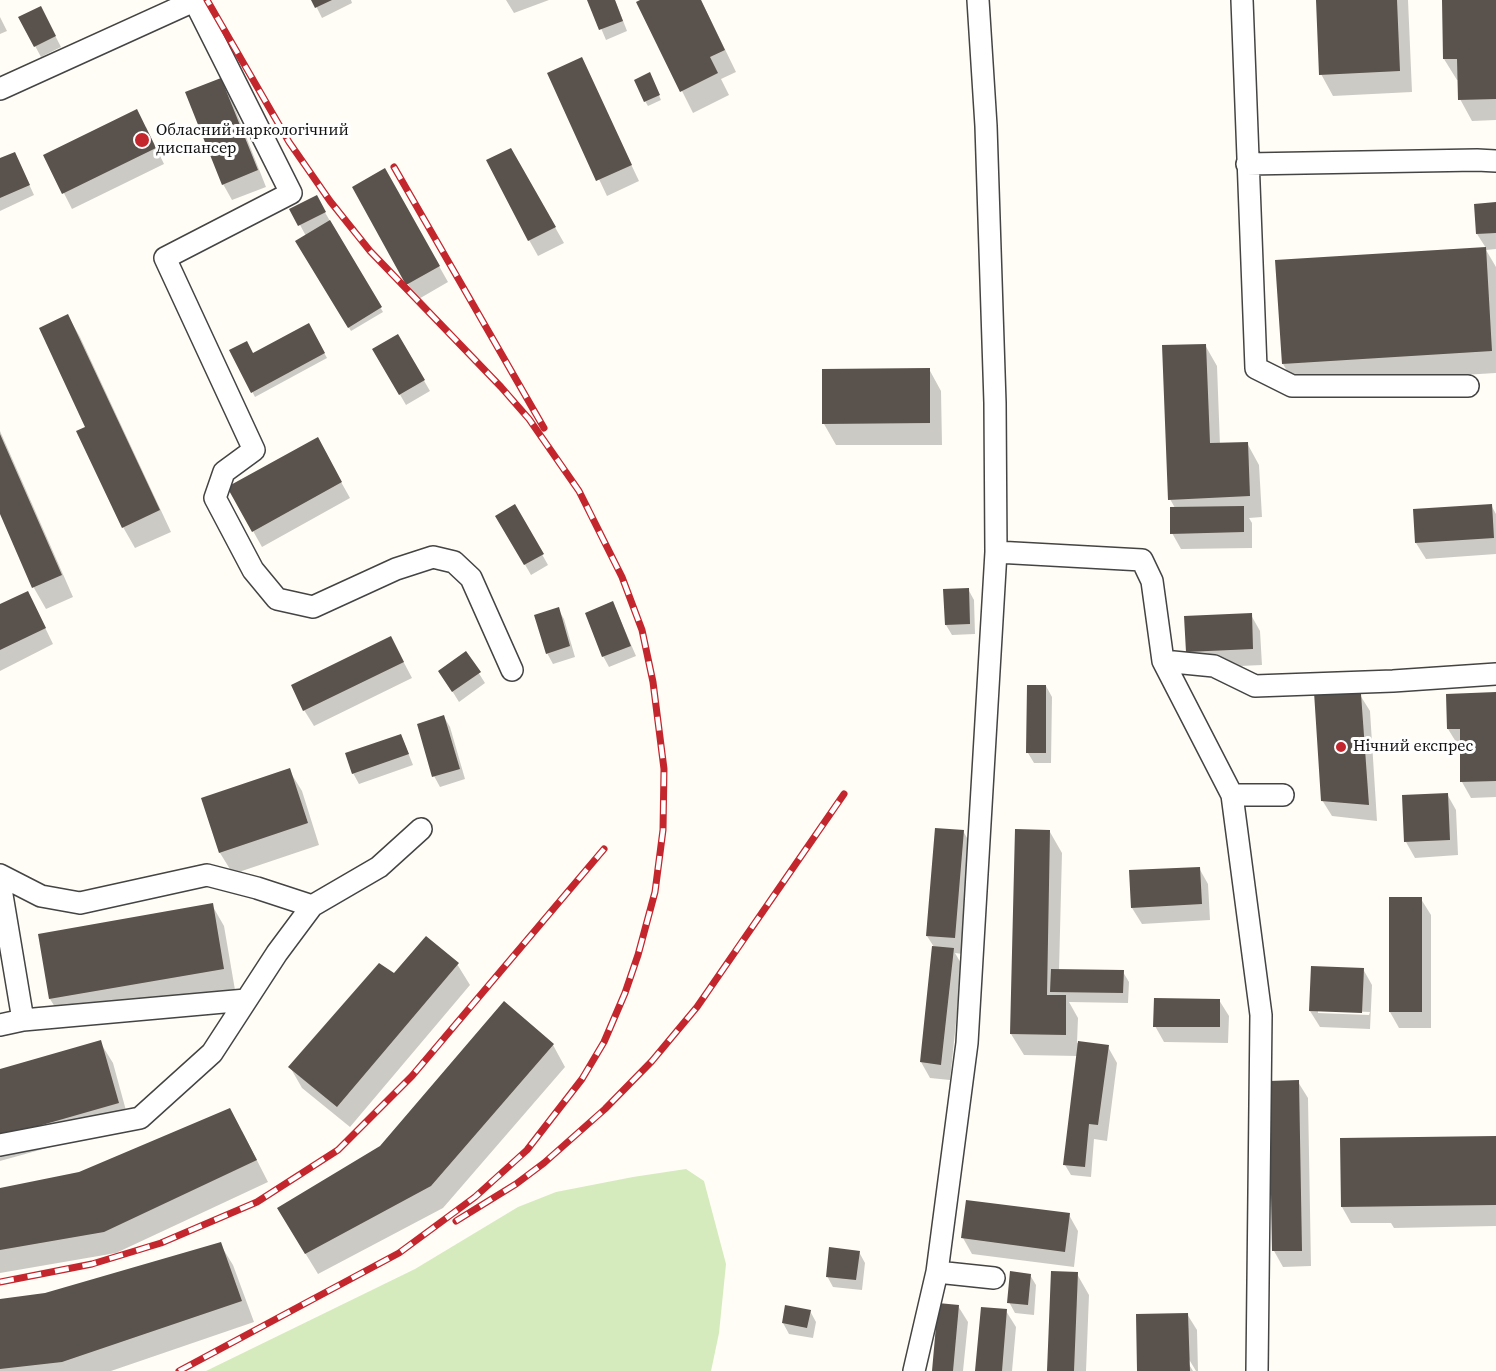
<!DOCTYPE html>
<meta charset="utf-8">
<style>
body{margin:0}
canvas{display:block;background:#fffdf5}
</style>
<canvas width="1496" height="1371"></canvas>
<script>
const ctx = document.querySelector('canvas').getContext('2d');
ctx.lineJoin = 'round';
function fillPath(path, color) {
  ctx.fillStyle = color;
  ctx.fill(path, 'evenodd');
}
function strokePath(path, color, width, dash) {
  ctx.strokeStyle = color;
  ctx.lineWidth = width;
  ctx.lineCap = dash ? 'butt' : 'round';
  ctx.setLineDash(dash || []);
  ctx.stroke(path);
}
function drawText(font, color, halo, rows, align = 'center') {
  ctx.font = font + ' "Source Serif 4",serif';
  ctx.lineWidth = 6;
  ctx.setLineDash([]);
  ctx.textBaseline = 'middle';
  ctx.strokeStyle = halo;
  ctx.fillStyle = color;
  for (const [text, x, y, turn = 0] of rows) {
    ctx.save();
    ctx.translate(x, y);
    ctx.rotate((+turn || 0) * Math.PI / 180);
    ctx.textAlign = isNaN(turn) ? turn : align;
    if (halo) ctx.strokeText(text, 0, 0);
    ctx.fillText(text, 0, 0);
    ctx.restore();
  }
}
fillPath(new Path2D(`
 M686,1169L704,1181L726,1264L719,1333L711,1371H206L415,1269L518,1207L556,1192L633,1177Z`), '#d5ebbd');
fillPath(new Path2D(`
 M313,0H351L352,3L322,18Z
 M506,0H549L514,13Z
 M589,0H615L627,31L606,40Z
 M644,0H701L736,72L721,79L729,95L693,113L638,3Z
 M1318,0H1408L1412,92L1333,96L1321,74Z
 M1443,0H1496V120L1472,121L1460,99L1459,80H1457L1444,59Z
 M0,17L7,31L0,34Z
 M20,18H46L61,47L41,57Z
 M581,59L639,181L607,196L549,74Z
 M652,79L661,100L648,106L645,101Z
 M221,80L230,96L266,187L232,200L223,184Z
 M146,127L164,164L72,209L45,156Z
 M511,150L564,243L538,256L529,240Z
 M15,154L34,195L0,211V160Z
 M385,170L448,282L417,300L354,187Z
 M316,197L383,312L351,331L297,242L306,236L300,225Z
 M1496,204V249L1486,250L1496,267V373L1295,385L1283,364L1486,248L1477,234Z
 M68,316L80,337L171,532L135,548L123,527L87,428Z
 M309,325L327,358L255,397L231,351L253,355Z
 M398,336L430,391L406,405L374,350Z
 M1205,345L1217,366L1220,445L1247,443L1259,465L1262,517L1249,518L1252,523V548L1181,549L1172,533L1175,508L1170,499Z
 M929,369L941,391L942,445H836L824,424V370Z
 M0,431L73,597L46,609L34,588L0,511Z
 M317,439L350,498L262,547L229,488Z
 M1491,505L1496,514V554L1426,559L1416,543Z
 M515,506L548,565L531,575L497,516Z
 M968,589L974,600L975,634L952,635L946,625Z
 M613,603L636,656L609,667L603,656Z
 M0,606L36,609L53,644L0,671Z
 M558,609L564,619L575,657L553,664L547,653Z
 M1251,615L1260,631L1262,665L1196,668L1187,652Z
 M391,638L412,678L314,726L304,710Z
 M466,653L485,683L459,702L446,681Z
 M1046,686L1052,697L1051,763H1034L1028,753Z
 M1496,694V797L1471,798L1462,782L1461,750L1448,729Z
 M1360,695L1370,711L1377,821L1332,816L1322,800Z
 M444,717L450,727L465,779L440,787L434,776Z
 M401,735L413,765L359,784L353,773Z
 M289,770L302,791L319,845L233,874L220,853L203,799Z
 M1447,794L1456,810L1458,855L1415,858L1406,842Z
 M963,831L973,848L963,954L955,953L962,965L950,1080L930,1078L921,1062L934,947L927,936Z
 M1050,832L1062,853L1059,971L1123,972L1129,982L1128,1003L1069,1002L1078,1018L1077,1043L1108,1047L1117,1063L1107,1141L1094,1139L1091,1177L1071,1175L1065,1165L1078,1056L1024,1055L1011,1034Z
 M1199,868L1208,884L1210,920L1142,924L1132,908Z
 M1421,899L1431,915V1028H1399L1390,1012Z
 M212,905L224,926L235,990L63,1020L50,999L40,935Z
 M457,964L470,985L350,1127L302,1088L290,1067L395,975Z
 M1363,969L1372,985L1370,1029L1320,1027L1310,1011ZM1318,1010L1370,1012L1369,1015L1318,1013Z
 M1219,1000L1229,1016L1228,1043L1164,1042L1155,1026Z
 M504,1003L553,1045L565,1067L443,1208L318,1274L291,1230L381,1147Z
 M100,1042L113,1063L130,1125L0,1161V1070Z
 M1298,1082L1308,1098L1311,1266L1283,1267L1274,1251Z
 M242,1131L268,1182L116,1253L0,1273V1190L79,1173Z
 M1496,1138V1226L1394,1228L1391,1223H1351L1342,1207L1341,1139Z
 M1069,1215L1078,1231L1074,1267L972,1254L963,1238Z
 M220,1244L233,1265L254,1322L111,1371H0V1301L45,1294Z
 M859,1252L865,1263L862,1290L833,1287L827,1276Z
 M1077,1274L1089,1295L1086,1371H1048Z
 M1030,1275L1036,1285L1034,1315L1015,1313L1009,1302Z
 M958,1306L968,1322L963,1371H934Z
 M810,1311L816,1322L813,1338L789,1334L783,1323Z
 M1006,1311L1016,1327L1012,1371H977Z
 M1187,1314L1197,1330L1198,1371H1196L1187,1356L1185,1358L1193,1371H1139Z`), '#0003');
fillPath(new Path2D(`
 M311,0H332L315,8Z
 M587,0H615L623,21L599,30Z
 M640,0H701L725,50L710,57L718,73L680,92L636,2Z
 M1316,0H1397L1400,71L1319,75Z
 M1442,0H1496V99L1458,100L1457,59H1443Z
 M41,6L56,36L34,47L18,17Z
 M582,57L632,165L596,181L547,73Z
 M650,72L660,95L644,102L634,80Z
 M221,78L258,170L222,185L185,92Z
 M137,109L156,148L62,194L43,155Z
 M511,148L556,227L528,241L486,160Z
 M15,152L30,185L0,198V158Z
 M385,168L440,266L406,285L352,187Z
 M317,195L326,212L298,226L289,209Z
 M1496,202V233L1476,234L1474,204Z
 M330,220L382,307L348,328L295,241Z
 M1486,247L1492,351L1282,364L1275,260Z
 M68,314L160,510L122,528L76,431L85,427L39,328Z
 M309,323L325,353L251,393L229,350L247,341L253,353Z
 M398,334L425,380L399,395L372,349Z
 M1206,344L1210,443L1248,442L1250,496L1168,500L1162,345Z
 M930,368V423L822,424V369Z
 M0,434L62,575L32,588L0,514Z
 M318,437L342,482L252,532L227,487Z
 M515,504L544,554L524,565L495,516Z
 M1492,504L1494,538L1415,543L1413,509Z
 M1244,506V532L1170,534V507Z
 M969,588L970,624L945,625L943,589Z
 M28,591L46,628L0,650V604Z
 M613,601L631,646L602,657L585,613Z
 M559,607L570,646L546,654L534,615Z
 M1252,613L1253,649L1186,652L1184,616Z
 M391,636L404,662L303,711L291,685Z
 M466,651L481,672L452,692L438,671Z
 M1027,685H1046V753H1026Z
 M1314,692L1361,694L1369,805L1321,801Z
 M1496,692V781L1460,782V729H1447L1446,694Z
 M444,715L460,769L432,777L417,724Z
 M401,734L409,754L352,774L345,753Z
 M290,768L308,823L219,853L201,798Z
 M1448,793L1450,840L1404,842L1402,795Z
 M935,828L964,830L955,938L926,936Z
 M1015,829L1050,830L1047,995H1066V1035L1010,1034Z
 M1200,867L1202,904L1131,908L1129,870Z
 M1389,897H1422V1012H1389Z
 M213,903L224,969L49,999L38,934Z
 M426,936L459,963L337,1107L288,1067L379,963L394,973Z
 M932,946L954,948L941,1065L920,1062Z
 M1311,966L1364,968L1362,1013L1309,1011Z
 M1051,969L1124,970L1123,993L1050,992Z
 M1154,998L1220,999V1027H1153Z
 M504,1001L554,1044L431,1186L305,1254L277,1208L380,1146Z
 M101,1040L119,1103L0,1137V1069Z
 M1078,1041L1109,1045L1098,1125L1089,1124L1085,1167L1063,1165Z
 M1299,1080L1302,1251H1272L1269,1081Z
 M230,1108L257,1160L104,1232L0,1250V1188L79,1172Z
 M1496,1136V1205L1341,1207L1340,1138Z
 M966,1200L1070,1213L1065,1252L961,1238Z
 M221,1242L242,1301L62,1362L0,1369V1299L45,1293Z
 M829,1247L860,1251L856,1280L826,1277Z
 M1010,1271L1031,1274L1028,1305L1007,1303Z
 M1051,1271L1078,1272L1074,1371H1047Z
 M938,1303L959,1305L953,1371H932Z
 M785,1305L811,1310L807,1328L782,1323Z
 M981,1307L1007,1309L1002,1371H975Z
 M1188,1313L1190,1371H1137L1136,1314Z`), '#5a524d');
const minor = new Path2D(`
 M194,0L291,193L165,258L254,450L224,472L215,498L253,570L277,599L313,607L396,569L433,557L454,562L471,578L512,670
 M1242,0L1256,368L1292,386H1468
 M0,89L196,0
 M1247,164L1477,160L1496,161
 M996,552L1142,560L1152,581L1163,661L1232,795L1261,1015L1257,1371
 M1163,661L1214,666L1255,686L1393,681L1496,674
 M1232,795H1283
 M0,875L41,896L80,903L207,875L257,888L312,906L379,867L421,829
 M0,883L23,1020
 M0,1025L23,1020L246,1000
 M0,1145L140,1118L212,1053L277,953L312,906
 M937,1272L967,1043L996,552L995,403L986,126L978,0
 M914,1371L937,1272L994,1278`);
strokePath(minor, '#444', 24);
strokePath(minor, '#fff', 21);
const rail = new Path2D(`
 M394,167L544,428
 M456,1221L516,1184L544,1163L605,1109L652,1061L697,1007L844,794
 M0,1282L92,1264L161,1243L257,1202L338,1150L412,1076L604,849
 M179,1371L399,1253L475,1197L527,1150L582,1079L604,1042L625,993L638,955L655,892L663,830L664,769L653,682L642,630L622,577L579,491L529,419L501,387L370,251L330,201L289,142L207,0`);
strokePath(rail, '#c4262e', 7);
strokePath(rail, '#fff', 4.5, [14]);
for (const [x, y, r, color] of [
 [142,140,8,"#c4262e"],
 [1341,747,6,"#c4262e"]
]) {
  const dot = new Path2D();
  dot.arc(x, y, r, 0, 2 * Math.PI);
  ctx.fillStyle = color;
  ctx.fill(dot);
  strokePath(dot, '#fff', 2);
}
drawText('16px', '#111', '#fff', [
 ["Обласний наркологічний",156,131],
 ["диспансер",156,149],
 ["Нічний експрес",1353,747]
], 'left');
</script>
